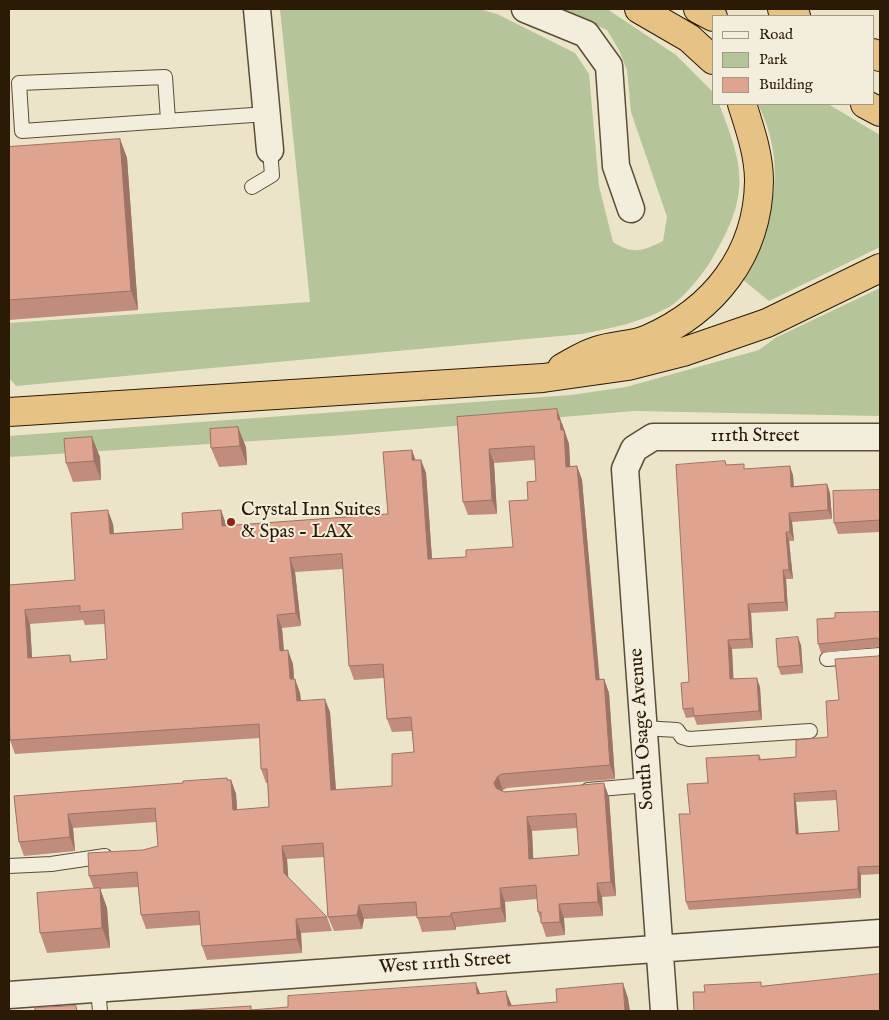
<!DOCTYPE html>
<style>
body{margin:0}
#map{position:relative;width:889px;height:1020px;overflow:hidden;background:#ebe4c9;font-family:"IM FELL English",serif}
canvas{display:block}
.frame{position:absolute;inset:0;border:10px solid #2b1b06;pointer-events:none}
.legend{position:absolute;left:712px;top:15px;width:162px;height:90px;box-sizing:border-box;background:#f2eddc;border:1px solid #a29986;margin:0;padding:6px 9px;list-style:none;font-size:15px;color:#2b1b06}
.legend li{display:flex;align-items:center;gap:10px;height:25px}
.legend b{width:25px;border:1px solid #a29986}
</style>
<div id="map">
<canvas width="889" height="1020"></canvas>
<div class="frame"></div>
<ul class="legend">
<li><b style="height:6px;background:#f2eddc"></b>Road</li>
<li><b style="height:14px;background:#b5c599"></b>Park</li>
<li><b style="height:14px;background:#dfa490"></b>Building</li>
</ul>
</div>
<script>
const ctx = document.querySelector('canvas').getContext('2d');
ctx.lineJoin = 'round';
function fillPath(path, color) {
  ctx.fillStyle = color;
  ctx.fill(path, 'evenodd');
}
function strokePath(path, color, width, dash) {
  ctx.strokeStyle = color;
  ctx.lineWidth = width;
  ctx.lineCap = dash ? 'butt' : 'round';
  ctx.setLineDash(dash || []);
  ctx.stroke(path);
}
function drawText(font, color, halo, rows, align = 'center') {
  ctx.font = font + ' "IM FELL English",serif';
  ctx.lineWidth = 4;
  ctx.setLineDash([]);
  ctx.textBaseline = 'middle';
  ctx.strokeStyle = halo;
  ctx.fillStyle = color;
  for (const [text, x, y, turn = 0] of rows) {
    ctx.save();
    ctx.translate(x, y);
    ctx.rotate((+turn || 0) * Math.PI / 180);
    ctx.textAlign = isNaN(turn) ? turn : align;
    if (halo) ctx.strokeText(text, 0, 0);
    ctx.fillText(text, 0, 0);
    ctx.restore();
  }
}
fillPath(new Path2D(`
 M280,9H479L497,14L575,53L589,74L599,186L613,242C633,255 643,251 663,241L667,217L631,112L627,70L619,50L607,30L559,9H607L676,55L713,92V104H719C745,170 750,195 712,259C703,274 684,298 669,307C642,322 612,328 582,334L16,386L9,378V323L310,302Z
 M758,104H828L880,135V247L769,301L742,279C775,222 788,165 758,104Z
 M880,288V416L634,411L346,435L10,457L9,459V436L571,395L626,387L759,350L775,338Z`), '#b5c599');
const lane = new Path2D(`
 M168,120L165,77L19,83L22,131L267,114
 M252,187L272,175L270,150
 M827,659L880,655
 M643,728L677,730L682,737L689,739L810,731
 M588,790L647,785
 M9,866L51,864L105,856
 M98,989L100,1011`);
const street = new Path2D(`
 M257,9L270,150
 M525,9L586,34L609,66L616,166L631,209
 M9,995L880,933
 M664,1011L625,469L634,449L653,437H880`);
const highway = new Path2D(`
 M639,9L689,38L713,60
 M698,9L713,17
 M782,9L796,16
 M873,53L880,57
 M865,104L880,112
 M562,368C573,362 585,354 596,351C613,345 632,346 648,339C714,310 758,255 759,181C759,155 750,129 742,104
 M9,412L543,378L628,366L683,352L767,323L880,268`);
strokePath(lane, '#5b4d37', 16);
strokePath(street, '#5b4d37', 29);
strokePath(highway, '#2b1b06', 30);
strokePath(lane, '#f2eddc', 14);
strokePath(street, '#f2eddc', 26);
strokePath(highway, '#e6c284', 28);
fillPath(new Path2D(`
 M120,139L127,158L138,310L9,320V147Z
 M457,417L562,423L569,444L570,467L577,466L582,480L599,679H604L609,693L615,779L507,788L503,790L502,791L609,797L616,896L602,897L603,916L564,918L565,935L546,937L538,912L537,899L505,902L506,922L456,927V930L422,932L417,916L364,919L362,929L334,931L328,917L324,857L287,859L288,878L327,917L332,931L301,933L302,953L207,960L202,946L200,925L146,929L141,915L138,887L100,889L107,908L110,948L47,953L40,933L94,889L89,876L143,850L158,846L156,822L73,828L75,851L24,856L19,842L14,796L183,783L227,778L228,780H231L236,794L237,810L269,807L268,783H266L261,769L260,738L15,754L10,740L9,585L75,580L113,524L114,533L183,529L221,510L226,526L388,514L415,460H421L426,473L432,559L466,557L513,547L528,500L536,481L535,460L494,463L497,514L468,515L463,502ZM343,569L349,666L354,680L384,678L387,719L392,732L412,731L414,752L392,786L336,790L330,712L301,700L300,693L295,679H294L293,664L284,651L282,628L301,626L295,572ZM83,620L85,625L105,624L107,659L72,662L70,655L32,658L30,624ZM577,828L579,855L533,859L532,831Z
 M210,429L246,447L247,465L219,467L211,448Z
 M100,457L101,480L73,482L66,463Z
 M725,461L727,465L745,469L793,475L794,486L827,484L830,493L832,519L792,522L794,541H789L793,579H786L788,611L751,613L753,648L732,649L733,679L760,687L762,720L697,725L694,717L686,718L683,709L689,682Z
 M880,490V532L838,534L834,523Z
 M880,612V647L821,653L818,644L835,618Z
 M801,645L803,673L781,675L778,667Z
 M880,654V874L861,875V898L689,910L686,902L690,814L708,783L759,755L761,759L796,757L828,737L839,700L878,656ZM837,800L839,831L799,834L796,802Z`), '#c08d7c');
fillPath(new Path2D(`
 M120,139L127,158L138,310L131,291Z
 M557,409L569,444L571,481L566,467L558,420Z
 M238,427L246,447L247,465L240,446Z
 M92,437L100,457L101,480L94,461Z
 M489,449L494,463L497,514L492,500Z
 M412,450L417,464L412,460Z
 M421,460L426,473L433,573L428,559Z
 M577,466L582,480L601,694L596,680Z
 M790,466L793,475L794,496L791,487Z
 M827,484L830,493L832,519L828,510Z
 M108,510L113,524L115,548L110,534Z
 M221,510L226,524L227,540L222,526Z
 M789,513L792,522L794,541L790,532Z
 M786,532L789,541L793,579L789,570Z
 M290,558L295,572L301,626L296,613Z
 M783,570L786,579L788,611L785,602Z
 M748,604L751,613L753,648L750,639Z
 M25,610L30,624L33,672L28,658Z
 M277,615L282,628L285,665L280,651Z
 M798,637L801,645L803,673L801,665Z
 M728,640L732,649L734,688L730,679Z
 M288,650L293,664L295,693L290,679Z
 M757,678L760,687L762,720L759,711Z
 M295,679L300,693L302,714L297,701Z
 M604,679L609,693L615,779L610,765Z
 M325,699L330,712L337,804L331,790Z
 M498,776L503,790L499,797L494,783Z
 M231,780L236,794L238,824L233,810Z
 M604,783L609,797L616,896L611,882Z
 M794,794L796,802L799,842L796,834Z
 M68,814L73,828L75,851L70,837Z
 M527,817L532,831L534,873L529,859Z
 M282,846L287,859L289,887L284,873Z
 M858,867L861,875V898L858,889Z
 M597,883L602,897L603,916L598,902Z
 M100,888L107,908L110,948L102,928Z
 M500,888L505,902L506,922L501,908Z
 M559,904L564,918L565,935L560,922Z
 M359,905L364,919L362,929L357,915Z
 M451,913L456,927V930L451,916Z
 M296,919L301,933L302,953L297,939Z
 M476,983L482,998L477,994Z
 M623,983L628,998L630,1011H625Z
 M506,991L512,1006H508Z`), '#9c7365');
const building = new Path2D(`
 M120,139L131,291L9,300V147Z
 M557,409L558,420H560L561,430H564L566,467L577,466L596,680L604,679L610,765L502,774L498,776L494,783L496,788L504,792L604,783L611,882L597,883L598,902L559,904L560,922L541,923V912H538L536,885L500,888L501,908L451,913V916L417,918L416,902L359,905L357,915L328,917L323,843L282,846L284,873L327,917L296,919L297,939L202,946L199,911L141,915L137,872L89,876L88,853L143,850L158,846L155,808L68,814L70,837L19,842L14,796L183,783V781L227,778V780H231L233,810L269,807L267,769H261L259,724L10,740L9,713V585L75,580L71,513L108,510L110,534L183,529L182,513L221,510L222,526L388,514L383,452L412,450V460H421L428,559L466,557V550L513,547L509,501L528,500L527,482L536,481L534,446L489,449L492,500L463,502L457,417ZM342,554L349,666L383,664L387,719L411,717L414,752L392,754V786L331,790L325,699L297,701L295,679H290L288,650L280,651L277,615L296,613L290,558ZM80,606V612L104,610L107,659L70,662V655L28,658L25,610ZM576,814L579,855L529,859L527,817Z
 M238,427L240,446L211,448L210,429Z
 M92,437L94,461L66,463L64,439Z
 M725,461L726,465L744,464V469L790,466L791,487L827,484L828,510L789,513L790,532H786L789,570H783L785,602L748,604L750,639L728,640L730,679L757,678L759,711L694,716L693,708L683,709L681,683L689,682L676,465Z
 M880,490V520L834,523L833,491Z
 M880,612V640L877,638L818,644L817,619L835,618V613Z
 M798,637L801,665L778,667L776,639Z
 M880,654V866L858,867V889L686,902L679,814H690L687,784L708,783L706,758L759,755V760L796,757V740L828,737L826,701L839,700L835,659L878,656ZM836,791L839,831L796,834L794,794Z
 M100,888L102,928L40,933L37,893Z
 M880,974V1011H694L693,992H705L704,985L761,982V986Z
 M476,983L477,994L506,991L508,1006L557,1002L556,989L623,983L625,1011H173L251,1006V1010L288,1007V996Z
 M76,1006L77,1011H35V1008Z`);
fillPath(building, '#dfa490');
strokePath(building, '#9c7365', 1);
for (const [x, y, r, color] of [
 [231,522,5,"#8f2418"]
]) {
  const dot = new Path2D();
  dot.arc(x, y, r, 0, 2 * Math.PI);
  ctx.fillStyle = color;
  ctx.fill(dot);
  strokePath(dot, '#f2eddc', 2);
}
drawText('19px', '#2b1b06', '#f2eddc', [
 ["111th Street",755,437],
 ["South Osage Avenue",643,729,-94],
 ["West 111th Street",445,964,-4]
]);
drawText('19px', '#2b1b06', '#f2eddc', [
 ["Crystal Inn Suites",241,511],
 ["& Spas - LAX",241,533]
], 'left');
</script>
